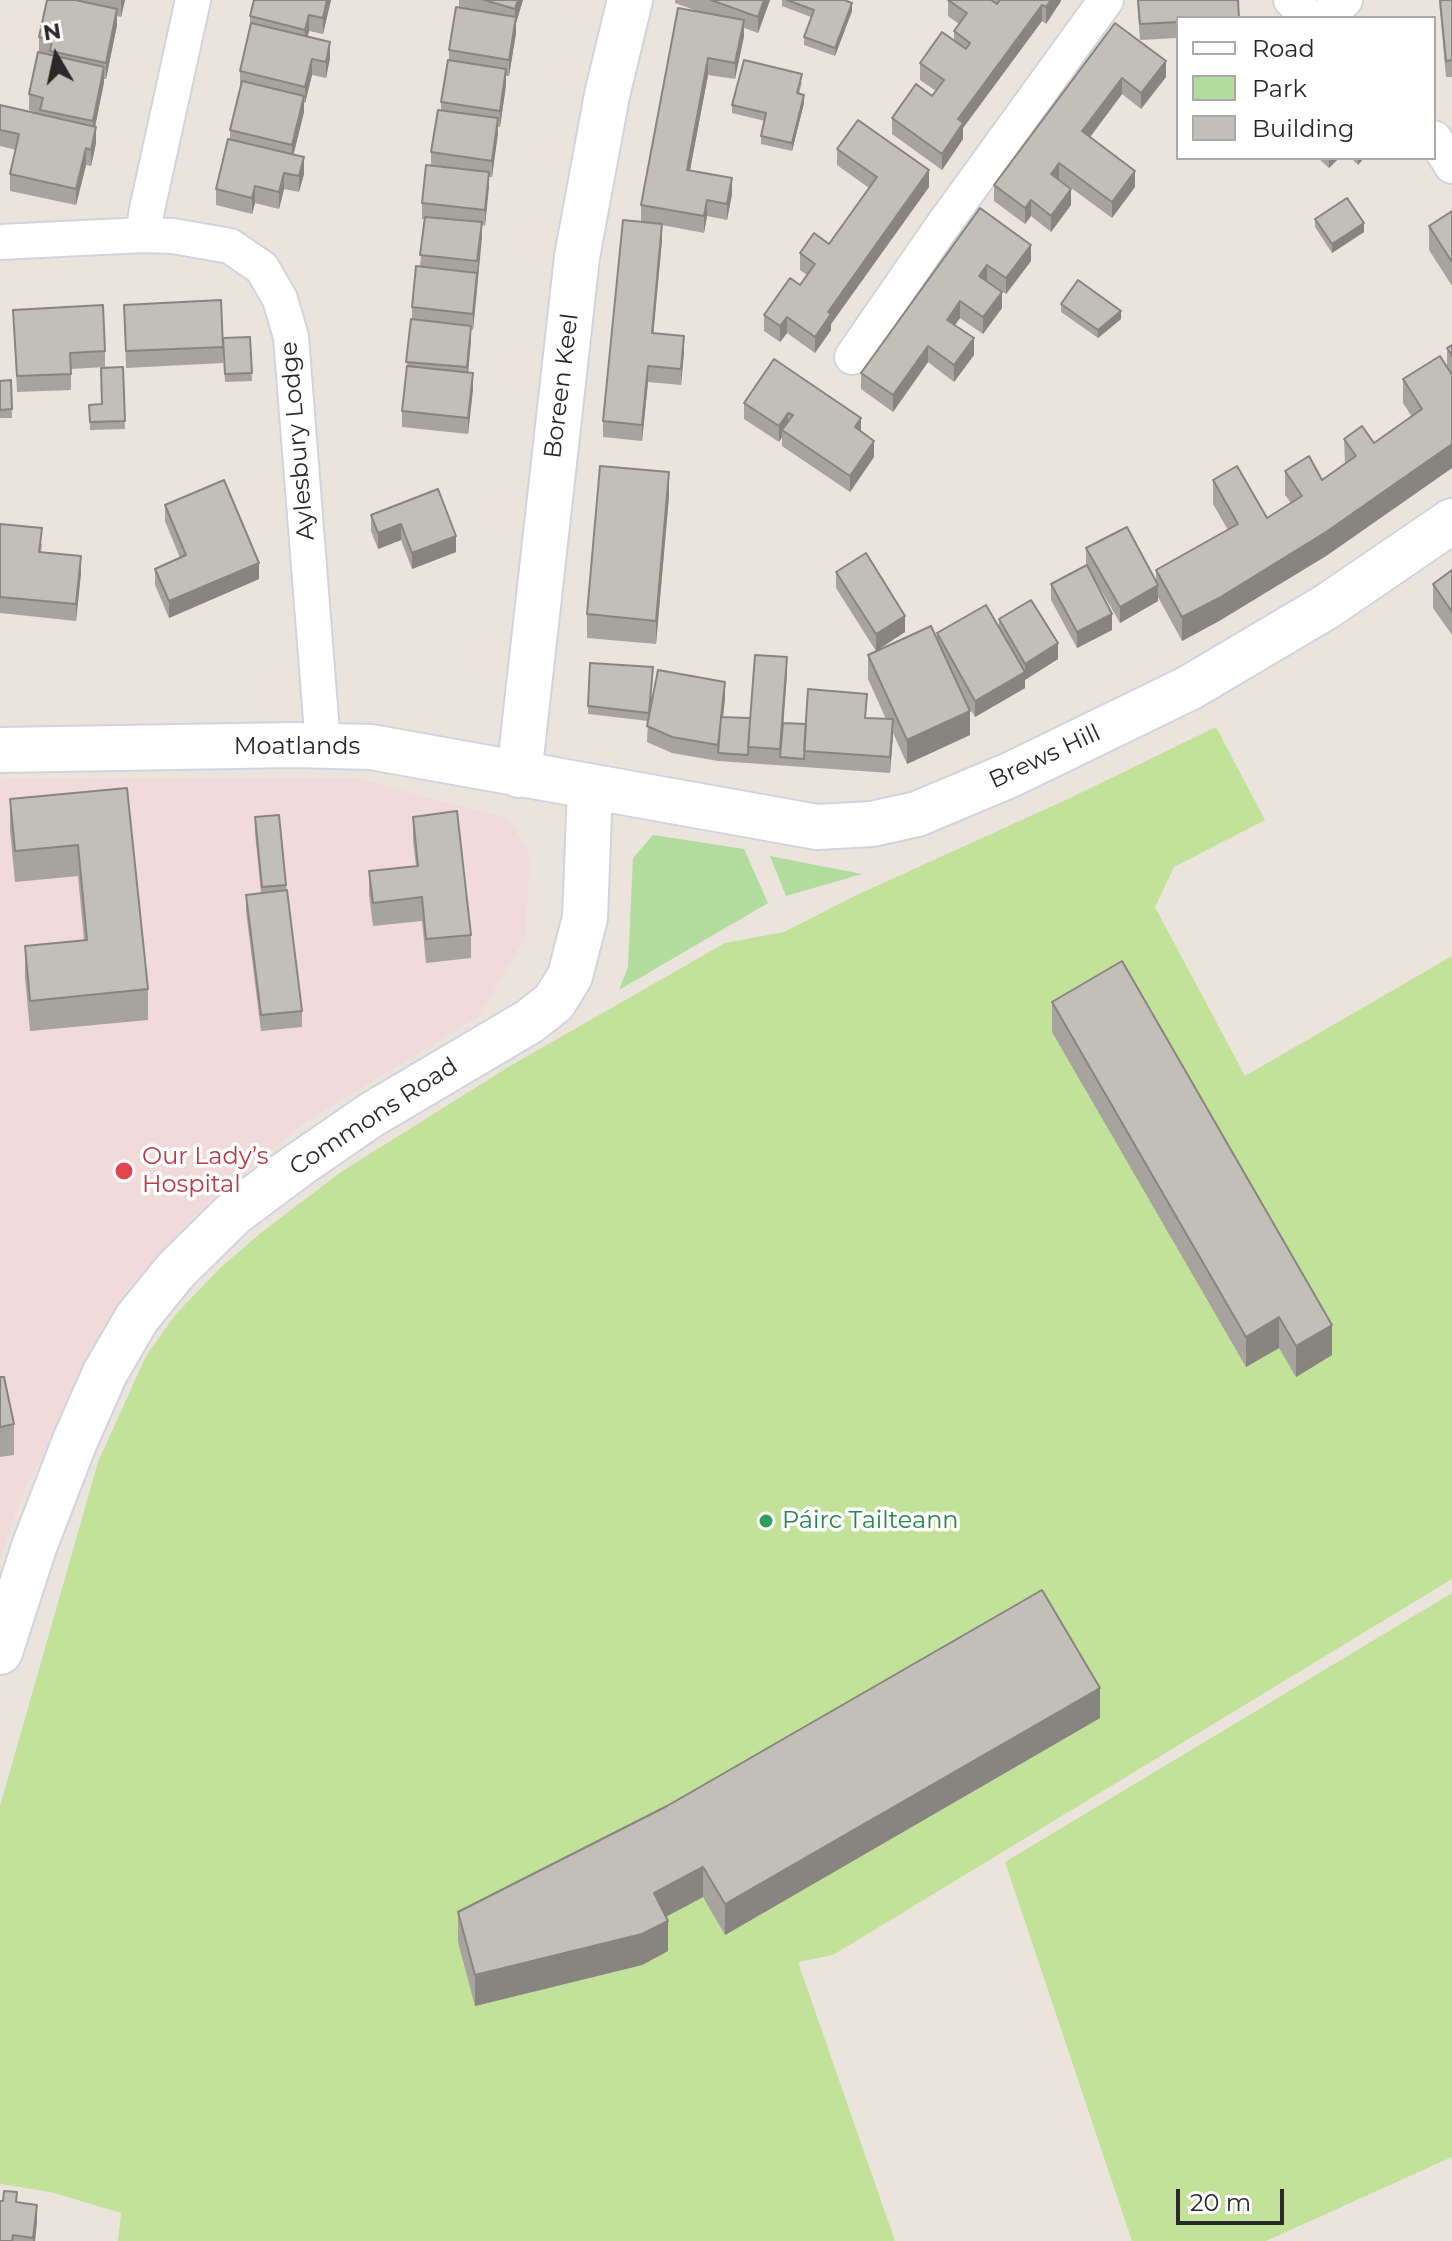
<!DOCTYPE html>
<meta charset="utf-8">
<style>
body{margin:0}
#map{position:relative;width:1452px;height:2241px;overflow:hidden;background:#eae4dc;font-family:Montserrat,sans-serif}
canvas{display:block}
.legend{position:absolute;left:1176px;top:16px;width:260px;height:144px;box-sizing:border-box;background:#fff;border:2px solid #a9a9a9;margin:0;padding:10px 14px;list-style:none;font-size:24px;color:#292929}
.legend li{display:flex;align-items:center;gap:16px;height:40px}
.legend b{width:40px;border:2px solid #a9a9a9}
.north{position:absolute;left:16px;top:16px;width:80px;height:80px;-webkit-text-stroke:6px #fff;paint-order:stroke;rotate:351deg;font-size:22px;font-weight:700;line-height:32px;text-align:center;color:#292929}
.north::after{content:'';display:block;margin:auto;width:28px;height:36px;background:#292929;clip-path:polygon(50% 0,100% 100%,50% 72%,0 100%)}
.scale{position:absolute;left:1176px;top:2189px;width:108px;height:36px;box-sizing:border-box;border:4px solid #292929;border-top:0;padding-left:10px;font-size:24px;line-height:28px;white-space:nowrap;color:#292929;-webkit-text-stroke:6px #fff;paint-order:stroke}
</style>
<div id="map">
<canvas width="1452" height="2241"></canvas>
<ul class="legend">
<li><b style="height:10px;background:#fff"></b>Road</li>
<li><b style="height:22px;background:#b1dc9d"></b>Park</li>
<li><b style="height:22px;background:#c2beb8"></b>Building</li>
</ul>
<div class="north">N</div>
<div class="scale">20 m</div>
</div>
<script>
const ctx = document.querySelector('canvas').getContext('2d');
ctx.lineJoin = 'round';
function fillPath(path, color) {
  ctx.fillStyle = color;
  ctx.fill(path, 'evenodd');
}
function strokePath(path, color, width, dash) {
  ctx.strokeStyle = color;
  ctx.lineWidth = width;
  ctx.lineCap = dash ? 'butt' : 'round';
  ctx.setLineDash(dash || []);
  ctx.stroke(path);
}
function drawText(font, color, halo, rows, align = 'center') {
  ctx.font = font + ' Montserrat,sans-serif';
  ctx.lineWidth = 7;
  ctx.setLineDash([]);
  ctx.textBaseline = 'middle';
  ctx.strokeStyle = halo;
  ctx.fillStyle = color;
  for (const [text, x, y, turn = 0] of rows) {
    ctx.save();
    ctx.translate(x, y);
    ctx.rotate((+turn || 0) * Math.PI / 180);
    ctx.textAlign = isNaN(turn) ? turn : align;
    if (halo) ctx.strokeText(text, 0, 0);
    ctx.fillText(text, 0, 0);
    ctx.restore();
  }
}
fillPath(new Path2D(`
 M355,778L509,819L530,856L525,938L478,1017L302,1124L193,1217L125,1292L23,1493L0,1559V779Z`), '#f0dada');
fillPath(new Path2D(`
 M653,835L744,849L768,903L619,990L628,967L633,858Z
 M770,856L862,874L786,896Z`), '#b1dc9d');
fillPath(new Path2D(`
 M1216,727L1265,820L1174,867L1155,907L1245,1076L1452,956V1579L833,1955L798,1962L895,2241H118L121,2213L51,2192L0,2184V1806L98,1462L146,1356L176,1314L220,1268L262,1232L341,1172L510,1066L725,943L784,932L859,894L1068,799Z
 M1452,1593V2157L1266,2241H1132L1005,1862Z`), '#c2e29a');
const minor = new Path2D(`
 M1291,0L1310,18
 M1323,18L1345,0
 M1434,138L1452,166
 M144,235L146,214L193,0
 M0,242L144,235L173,236L230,246L262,268L280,299L291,337L323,745
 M852,357L941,228L1106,0`);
const tertiary = new Path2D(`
 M0,750L294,745L371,747L817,827L872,824L917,814L1010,775L1189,688L1326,607L1452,521
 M519,775L577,257L607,95L630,0
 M0,1652L34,1547L75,1441L105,1373L137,1318L176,1270L234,1213L297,1166L371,1115L530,1021L554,1002L570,976L585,918L590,788`);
strokePath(minor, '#d1d4e0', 38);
strokePath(tertiary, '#d1d4e0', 48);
strokePath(minor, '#fff', 34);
strokePath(tertiary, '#fff', 44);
fillPath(new Path2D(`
 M47,0H125L121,17L117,16V25L106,79H104L95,126L96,143L91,166L86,165L76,205L10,191V174L16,150L0,146V105L40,114L29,110V94L39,53V37Z
 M254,0H331L323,34L309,31L308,36L330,58L326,78L312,75L305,103H304V112L293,155L304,174L299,192L284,189L279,209L255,203L252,214L216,205V189L230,140V130L240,88V71L250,27V16Z
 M459,0H523L516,23V33L509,76H506V85L500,127H498L492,177H489L485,226L482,225L477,289L473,330H471L468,372L473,389L468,434L402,427V411L412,319V307L420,267L424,219H422V203L431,165V152L441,110V102L449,60V50L459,7Z
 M675,0H770L758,33L744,28V36L735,79L708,75L690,170L732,194L727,220L707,216L704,233L662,225V240L653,333L684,352L681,385L648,382L642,441L603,437V421L641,221V205L697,11L675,3Z
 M782,0H844L852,11L835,56L804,45V37L811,17L782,6Z
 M948,0H1061V1L1046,24L1042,21L963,128V139L942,170L892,134V118L932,96L936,91L920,80V63L954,41V31L959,24L948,16Z
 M1137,0H1238L1178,18V38L1140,40Z
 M1439,0H1452V77H1446Z
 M1115,23L1166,77L1141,109L1122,94L1090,137L1135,187L1112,218L1059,179L1071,205L1051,232L1031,216L1025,224L994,201V185Z
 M802,82L799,94L804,103L792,151L761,144V136L765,121L732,113V105Z
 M837,149L929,187L831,324V330L815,353L787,333L780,342L764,331V315L800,285L807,275L800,270V253L829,244L869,188L837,165Z
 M1318,158H1339L1329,168Z
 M1351,158H1364L1358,165Z
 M980,208L1031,261L1006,294L987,281L1002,308L983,334L960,318L955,325L974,355L954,382L928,362L893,412L861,389V373Z
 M1452,211V286L1429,250V226Z
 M1315,219L1364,232L1332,253L1315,227Z
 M1061,304L1121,319L1098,338L1061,312Z
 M124,305L223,345L250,337L252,381L225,382L223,348V363L126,368Z
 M13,310L105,351V367L71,369V390L17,392Z
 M1452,345V468L1326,556L1219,621L1182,641L1158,597V601L1120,623L1089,569L1112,630L1077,648L1051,600V584L1086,565V548L1156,582V570L1228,530L1213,504V480L1267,518L1291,503L1285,495V471L1322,480L1345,464L1344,439L1374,443L1412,417L1403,403V379L1447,368V348Z
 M774,359L861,432L874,457L850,492L782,446V437L779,442L744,419V403Z
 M123,367L125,429L90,430L89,405L102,404Z
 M11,380L12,418H0V381Z
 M438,489L456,552L412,569L401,540L378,549L371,531V515Z
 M669,496L656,644L587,638V614Z
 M165,505L259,579L169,618L155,585V569L180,558L165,521Z
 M0,524L42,544L41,552L81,573L76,621L0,613Z
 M1452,570V635L1433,608V584Z
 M836,572L905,632L876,651L836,588Z
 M999,619L1058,659L1025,679V688L975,717L964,699L970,735L907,764L893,733L890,773L718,761L672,753L647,742L648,721L588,714L590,663L653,676L650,710L725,698L723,717L750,718L787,673L783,723L806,724L866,718L886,719L868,679V655L937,638V633L999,627Z
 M127,788L148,989V1020L30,1031L25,977V946L84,940L78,876L15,882L10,830V799Z
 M255,817L286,885L302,1011V1027L261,1031L246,911V895L261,893L255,833Z
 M413,817L471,935V958L426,963L422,921L373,926L369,895V871L416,866L413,840Z
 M1052,1002L1332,1355L1296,1377L1279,1348L1246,1367L1052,1032Z
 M0,1377L14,1424V1455L0,1457Z
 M1100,1718L725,1935L703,1897L666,1917L668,1951L642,1965L475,2006L458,1942V1912Z
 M17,2203L37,2221L35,2241H0Z`), '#a7a39e');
fillPath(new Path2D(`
 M121,0H125L121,17Z
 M327,0H331L323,34V18Z
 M518,0H523L516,23V33L509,76V60L515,21V9Z
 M764,0H770L758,33V17Z
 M1051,0H1061V1L1046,24V7Z
 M852,3V11L835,56V48Z
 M1042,5V21L963,128V139L942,170V154L958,119Z
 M117,9V25L106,79V63Z
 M309,15V31L305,46V30Z
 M744,20V36L735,79V63Z
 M330,42V58L326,78V62Z
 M708,58V75L687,186V170Z
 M312,59V75L305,103V87Z
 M1166,61V77L1141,109V93Z
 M104,67V83L93,137V121Z
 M506,69V85L500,127V111Z
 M1122,78V94L1082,148V131Z
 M804,95V103L792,151V143Z
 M304,96V112L292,161V145Z
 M498,118V134L492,177V161Z
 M96,127V143L91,166V150Z
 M86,148V165L76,205V189Z
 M304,157V174L299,192V176Z
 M1329,158H1339L1329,168Z
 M1358,158H1364L1358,165Z
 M1059,163V179L1051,174Z
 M929,170V187L831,324V330L815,353V337L828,312Z
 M1135,171V187L1112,218V202Z
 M489,172V188L485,226V210Z
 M284,173V189L279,209V192Z
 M732,178V194L727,220V204Z
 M255,186V203L252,214V198Z
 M1071,189V205L1051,232V216Z
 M707,200V216L704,233V216Z
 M1031,200V216L1025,224V208Z
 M482,222V238L473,330V314Z
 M1364,223V232L1332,253V244Z
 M662,224V240L652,349V333Z
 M1031,245V261L1006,294V278Z
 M987,265V281L979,292V276Z
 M1002,292V308L983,334V317Z
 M960,301V318L947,336V320Z
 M1121,311V319L1098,338V330Z
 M787,317V333L780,342V326Z
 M471,326V342L467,383V367Z
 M684,336V352L681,385V369Z
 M974,338V355L954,382V365Z
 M928,346V362L893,412V395Z
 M648,366V382L642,441V425Z
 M473,373V389L468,434V418Z
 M788,413V429L782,430V437L779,442V426Z
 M861,418V434L855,427Z
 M874,441V457L850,492V476Z
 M1452,444V468L1326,556L1219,621L1182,641V617Z
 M669,472V496L656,644V621Z
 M401,524V540L378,549V533Z
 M456,536V552L412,569V553Z
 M81,556V573L76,621V604Z
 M259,563V579L169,618V601Z
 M1158,585V601L1120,623V607Z
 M1112,614V630L1077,648V632Z
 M905,616V632L876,651V634Z
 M1058,643V659L1025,680V664Z
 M787,657V673L781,757H780Z
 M1025,672V688L975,717V701Z
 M725,682V698L719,753L718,745Z
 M970,711V735L907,764V740Z
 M893,719V736L890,773V757Z
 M1279,1317V1348L1246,1367V1337Z
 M1332,1325V1355L1296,1377V1346Z
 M1100,1688V1718L725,1935V1904Z
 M703,1867V1897L654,1923V1893Z
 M668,1921V1951L642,1965L475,2006V1975Z
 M37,2205V2221L35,2241H33Z`), '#888581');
const building = new Path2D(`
 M47,0H75L117,9L106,63L50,51L52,40L39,37Z
 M254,0H327L323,18L309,15L305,30L250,16Z
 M484,0H518L515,9Z
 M711,0H764L758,17Z
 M787,0H844L852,3L835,48L804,37L814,10Z
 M948,0H991L997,4L1000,0H1051L1046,7L1042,5L958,119L963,123L942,154L892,118L916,84L932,96L944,80L920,63L942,32L966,49L970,43L954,31L967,13Z
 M1138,0H1238L1239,18H1178V22L1140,24Z
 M1440,0H1452V60L1446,61Z
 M456,7L516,17L509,60L449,50Z
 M678,8L744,20L735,63L708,58L687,170L732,178L727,204L707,200L704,216L641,205Z
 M251,23L330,42L326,62L312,59L305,87L240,71Z
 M1115,23L1166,61L1141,93L1122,78L1082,131L1135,171L1112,202L1059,163L1051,174L1071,189L1051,216L1031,200L1025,208L994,185Z
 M38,52L104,67L93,121L40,110L43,98L29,94Z
 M448,60L506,69L500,111L441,102Z
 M744,60L802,74L797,93L804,95L792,143L761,136L766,113L732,105Z
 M242,81L304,96L292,145L230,130Z
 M0,105L96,127L91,150L86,148L76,189L10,174L19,134L0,130Z
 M438,110L498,118L492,161L431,152Z
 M858,120L929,170L828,312L831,314L815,337L787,317L780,326L764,315L790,278L800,285L815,264L800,253L814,233L829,244L877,177L837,149Z
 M228,139L304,157L299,176L284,173L279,192L255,186L252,198L216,189Z
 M426,165L489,172L485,210L422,203Z
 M1347,198L1364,223L1332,244L1315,219Z
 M980,208L1031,245L1006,278L987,265L979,276L1002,292L983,317L960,301L947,320L974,338L954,365L928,346L893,395L861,373Z
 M1452,211V262L1429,226Z
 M425,217L482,222L477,261L420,255Z
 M623,220L662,224L652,333L684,336L681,369L648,366L642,425L603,421Z
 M416,266L477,273L473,314L412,307Z
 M1078,280L1121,311L1098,330L1061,304Z
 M221,300L223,347L126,351L124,305Z
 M103,305L105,351L70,353L71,374L17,376L13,310Z
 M411,319L471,326L467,367L406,362Z
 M250,337L252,373L225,374L223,338Z
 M1452,345V356L1447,348Z
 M1440,356L1452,375V444L1326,532L1219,598L1182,617L1156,570L1238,524L1213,480L1237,466L1267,518L1302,496L1285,471L1309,456L1322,480L1356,456L1344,439L1362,426L1374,443L1422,409L1403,379Z
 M774,359L861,418L855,427L874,441L850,476L782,430L793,415L788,413L779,426L744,403Z
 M407,366L473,373L468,418L402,411Z
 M123,367L125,421L90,422L89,405L102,404L101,368Z
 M11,380L12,409L0,410V381Z
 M600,466L669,472L656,621L587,614Z
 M224,480L259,563L169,601L155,569L186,555L165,505Z
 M438,489L456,536L412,553L401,524L378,533L371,515Z
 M0,524L42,528L39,552L81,556L76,604L0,597Z
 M1127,527L1158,585L1120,607L1086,548Z
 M866,553L905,616L876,634L836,572Z
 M1087,565L1112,614L1077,632L1051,584Z
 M1452,570V612L1433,584Z
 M1031,600L1058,643L1025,664L999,619Z
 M986,605L1025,672L975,701L937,633Z
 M931,626L970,711L907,740L868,655Z
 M755,655L787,657L780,749L748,747Z
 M590,663L653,667L649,713L588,706Z
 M658,670L725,682L718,745L672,737L647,726Z
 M808,689L867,694L865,718L893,719L890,757L804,751Z
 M721,717L750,718L748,755L718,753Z
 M783,723L806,724L804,759L780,757Z
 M127,788L148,989L30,1001L25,946L87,940L78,845L15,851L10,799Z
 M457,811L471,935L426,939L422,897L373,903L369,871L418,866L413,817Z
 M279,815L286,885L262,887L255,817Z
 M287,890L302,1011L261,1015L246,895Z
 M1122,961L1332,1325L1296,1346L1279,1317L1246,1337L1052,1002Z
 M0,1377H4L14,1424L0,1427Z
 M1042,1590L1100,1688L725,1904L703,1867L654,1893L668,1921L642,1934L475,1975L458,1912L667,1806Z
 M4,2191L17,2192L16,2202L37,2205L33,2238L13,2235L12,2241H0V2201H3Z`);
fillPath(building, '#c2beb8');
strokePath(building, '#888581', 2);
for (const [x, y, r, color] of [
 [124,1171,10,"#e0444e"],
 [766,1521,8,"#2e9e5b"]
]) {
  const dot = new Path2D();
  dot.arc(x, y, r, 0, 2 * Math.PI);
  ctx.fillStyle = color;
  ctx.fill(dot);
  strokePath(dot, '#fff', 3);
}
drawText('24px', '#292929', '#fff', [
 ["Boreen Keel",562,386,-83],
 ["Aylesbury Lodge",298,441,-95],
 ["Moatlands",297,747],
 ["Brews Hill",1045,757,-25],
 ["Commons Road",374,1117,-33]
]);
drawText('24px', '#be3a42', '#fff', [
 ["Our Lady’s",142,1157],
 ["Hospital",142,1185]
], 'left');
drawText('24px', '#27864d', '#fff', [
 ["Páirc Tailteann",782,1521]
], 'left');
</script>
